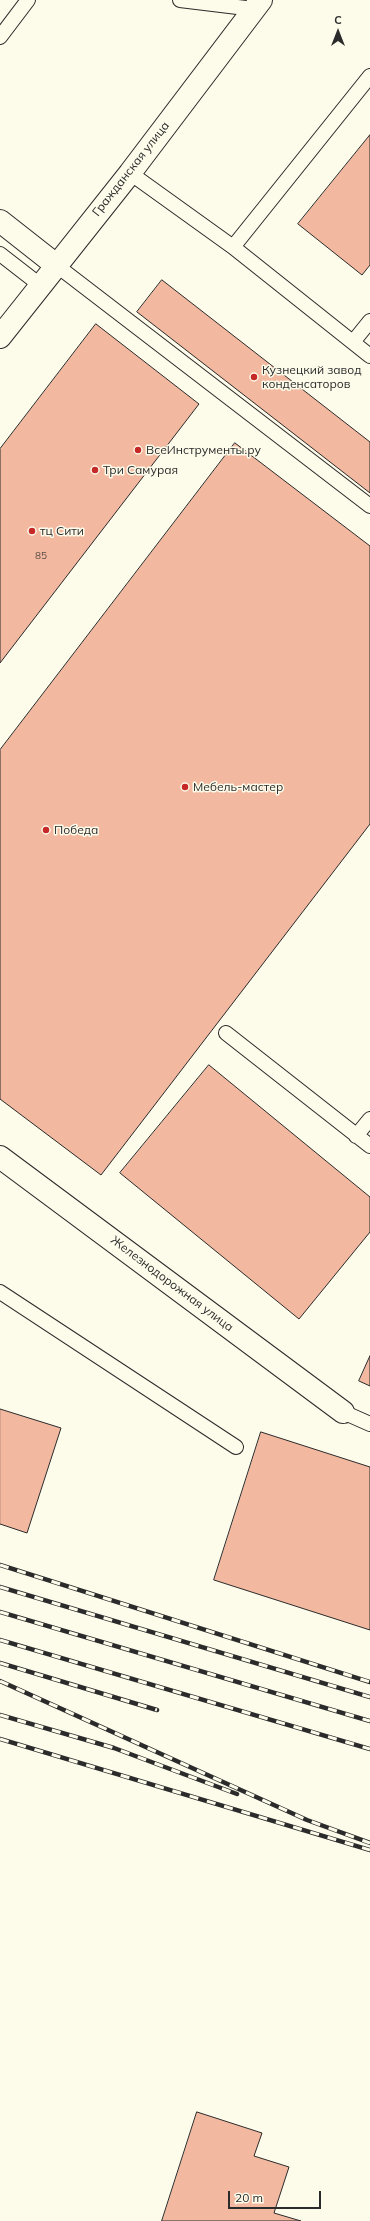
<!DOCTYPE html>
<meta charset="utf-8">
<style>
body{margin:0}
#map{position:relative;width:370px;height:2221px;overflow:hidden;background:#fdfbea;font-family:Mulish,sans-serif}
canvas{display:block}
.north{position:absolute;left:318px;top:12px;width:40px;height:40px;-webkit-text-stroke:3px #fdfbea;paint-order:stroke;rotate:0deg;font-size:11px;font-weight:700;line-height:16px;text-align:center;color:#2b2b2b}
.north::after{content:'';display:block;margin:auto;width:14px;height:18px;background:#2b2b2b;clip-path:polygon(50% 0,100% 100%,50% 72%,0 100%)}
.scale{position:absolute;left:228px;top:2191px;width:93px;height:18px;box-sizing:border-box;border:2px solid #2b2b2b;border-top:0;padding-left:5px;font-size:12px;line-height:14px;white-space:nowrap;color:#2b2b2b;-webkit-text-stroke:3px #fdfbea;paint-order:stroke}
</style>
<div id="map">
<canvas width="370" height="2221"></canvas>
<div class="north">С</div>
<div class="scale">20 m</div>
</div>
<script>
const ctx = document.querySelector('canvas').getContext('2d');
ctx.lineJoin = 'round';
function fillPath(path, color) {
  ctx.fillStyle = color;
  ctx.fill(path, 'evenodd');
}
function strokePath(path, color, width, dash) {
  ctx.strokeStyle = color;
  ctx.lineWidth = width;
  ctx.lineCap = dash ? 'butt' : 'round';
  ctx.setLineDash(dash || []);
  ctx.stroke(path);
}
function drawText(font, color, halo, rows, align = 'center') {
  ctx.font = font + ' Mulish,sans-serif';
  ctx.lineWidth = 3;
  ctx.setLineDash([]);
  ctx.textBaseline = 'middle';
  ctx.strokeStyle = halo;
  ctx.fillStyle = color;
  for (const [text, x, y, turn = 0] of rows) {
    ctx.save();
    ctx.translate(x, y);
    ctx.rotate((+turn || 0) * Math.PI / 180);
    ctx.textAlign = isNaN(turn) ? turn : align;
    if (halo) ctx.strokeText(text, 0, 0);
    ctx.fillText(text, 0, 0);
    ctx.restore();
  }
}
const building = new Path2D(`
 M370,135V265L362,275L298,224Z
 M162,280L370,442V493L137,312Z
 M96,324L199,404L0,663V449Z
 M235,443L370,546V824L101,1175L0,1099V750Z
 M209,1065L370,1197V1232L299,1319L120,1173Z
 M370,1356V1386L359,1381Z
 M0,1409L61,1428L27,1533L0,1524Z
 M261,1432L370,1467V1630L214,1580Z
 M197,2112L262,2133L254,2156L289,2167L274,2213L301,2221H162Z`);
fillPath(building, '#f2b8a0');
strokePath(building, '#2b2b2b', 1);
const service = new Path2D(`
 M180,0L254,9
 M0,37L28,0
 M130,173L233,247L370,356
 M233,247L370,76
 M0,254L40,285
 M56,265L370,506
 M353,342L370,321
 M226,1033L370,1146
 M356,1136L370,1119
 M0,1292L236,1447
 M343,1412L370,1424`);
const minor = new Path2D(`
 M0,221L56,265
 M0,337L130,173L261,0
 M0,1157L343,1412`);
strokePath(service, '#2b2b2b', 16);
strokePath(minor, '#2b2b2b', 24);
strokePath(service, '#fdfbea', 14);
strokePath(minor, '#fdfbea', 22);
const rail = new Path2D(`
 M0,1565L370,1682
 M0,1587L370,1697
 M0,1612L370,1721
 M0,1640L370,1749
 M0,1663L157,1710
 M0,1681L307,1820L370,1843
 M0,1715L114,1748L237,1794
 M0,1739L370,1850`);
strokePath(rail, '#2b2b2b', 4.5);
strokePath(rail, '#fdfbea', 3, [9]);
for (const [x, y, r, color] of [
 [254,377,4,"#c62828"],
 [138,450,4,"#c62828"],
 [95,470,4,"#c62828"],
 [32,531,4,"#c62828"],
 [185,787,4,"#c62828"],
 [46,830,4,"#c62828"]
]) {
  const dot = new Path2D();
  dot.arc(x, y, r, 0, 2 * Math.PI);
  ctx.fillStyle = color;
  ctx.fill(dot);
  strokePath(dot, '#fdfbea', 1.5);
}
drawText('10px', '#5d4e48', null, [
 ["85",41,556]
]);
drawText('12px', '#2b2b2b', '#fdfbea', [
 ["Гражданская улица",131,169,-52],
 ["Железнодорожная улица",172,1284,37]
]);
drawText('12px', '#2b2b2b', '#fdfbea', [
 ["Кузнецкий завод",262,370],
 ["конденсаторов",262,384],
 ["ВсеИнструменты.ру",146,450],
 ["Три Самурая",103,470],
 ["тц Сити",40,531],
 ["Мебель-мастер",193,787],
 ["Победа",54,830]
], 'left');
</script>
